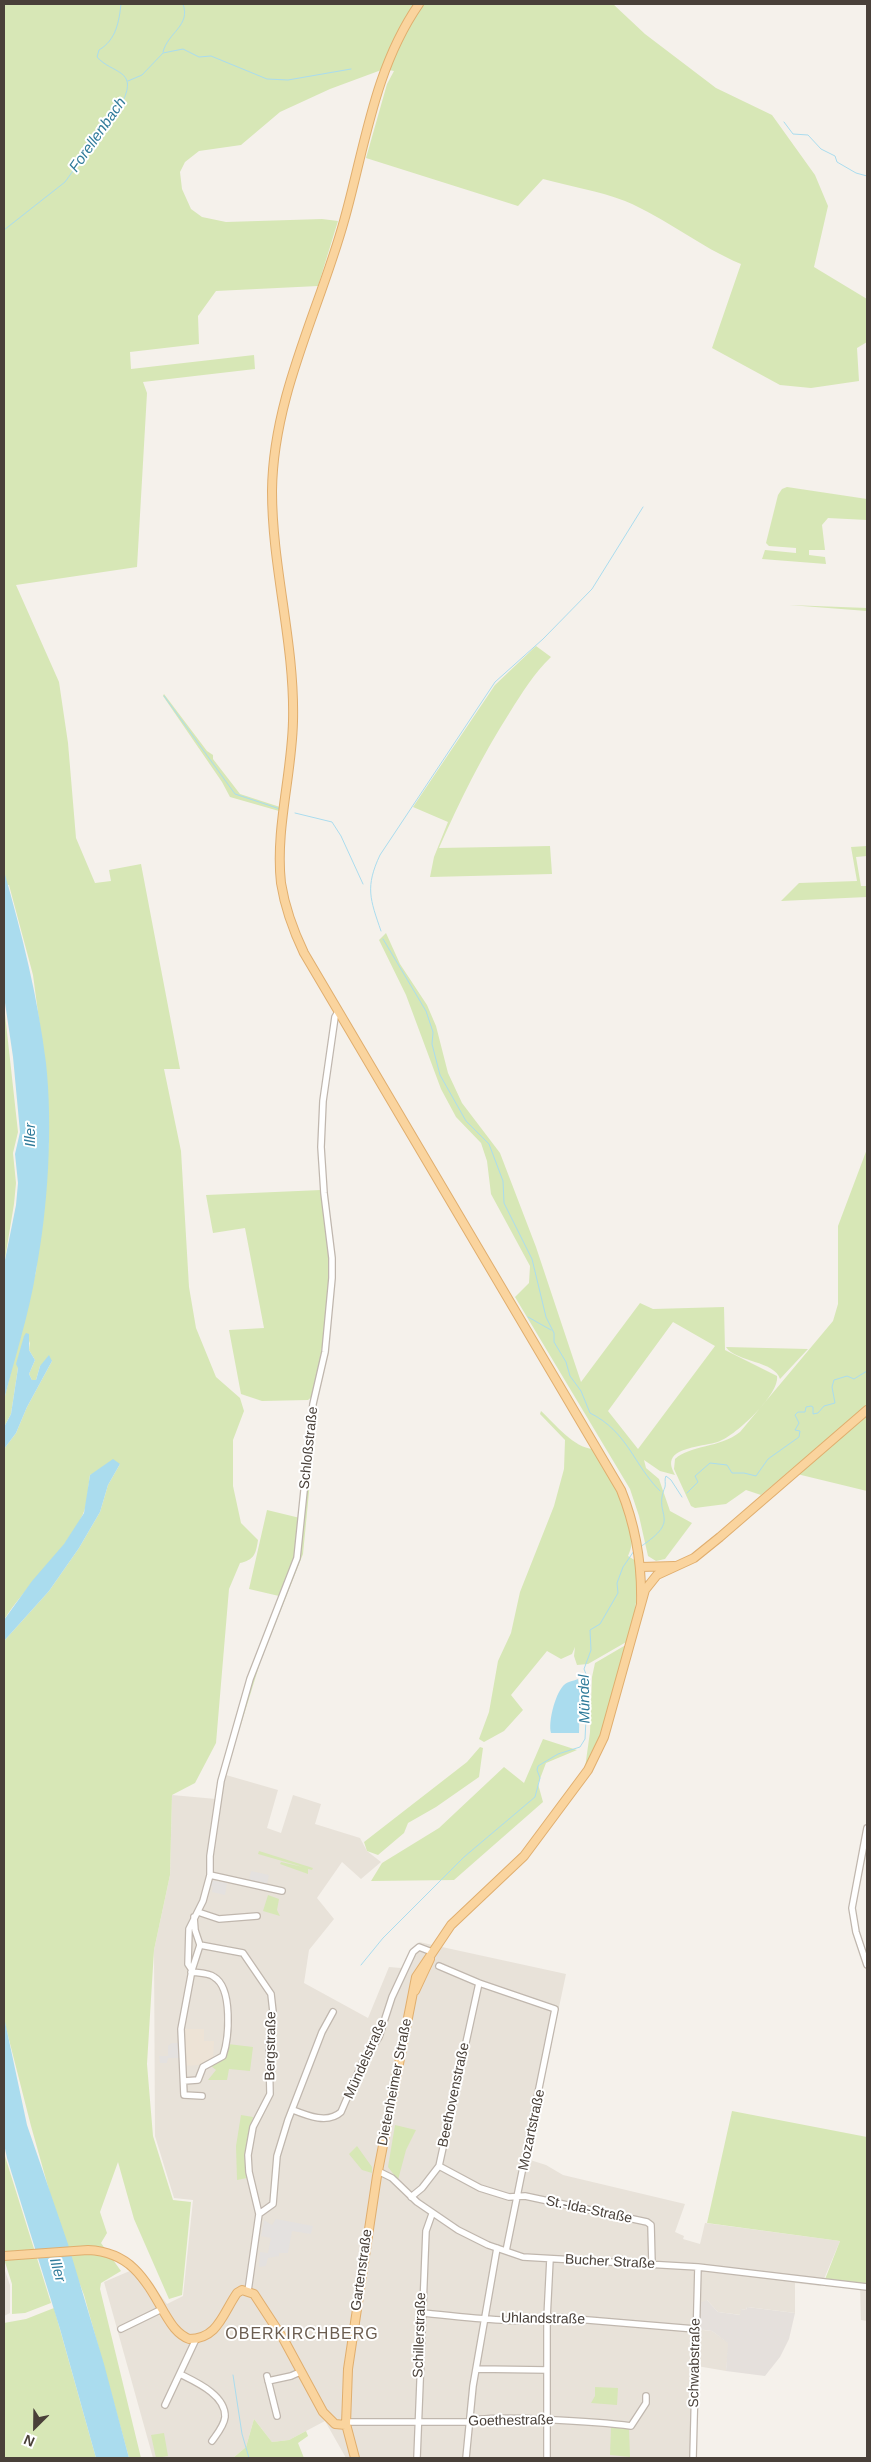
<!DOCTYPE html>
<meta charset="utf-8">
<style>
body{margin:0}
#map{position:relative;width:871px;height:2462px;overflow:hidden;background:#f5f1eb;font-family:Arial,sans-serif}
canvas{display:block}
.frame{position:absolute;inset:0;border:5px solid #494039;pointer-events:none}
.north{position:absolute;left:10px;top:2402px;width:50px;height:50px;-webkit-text-stroke:4px #fff;paint-order:stroke;rotate:203deg;font-size:14px;font-weight:700;line-height:20px;text-align:center;color:#494039}
.north::after{content:'';display:block;margin:auto;width:18px;height:22px;background:#494039;clip-path:polygon(50% 0,100% 100%,50% 72%,0 100%)}
</style>
<div id="map">
<canvas width="871" height="2462"></canvas>
<div class="frame"></div>
<div class="north">N</div>
</div>
<script>
const ctx = document.querySelector('canvas').getContext('2d');
ctx.lineJoin = 'round';
function fillPath(path, color) {
  ctx.fillStyle = color;
  ctx.fill(path, 'evenodd');
}
function strokePath(path, color, width, dash) {
  ctx.strokeStyle = color;
  ctx.lineWidth = width;
  ctx.lineCap = dash ? 'butt' : 'round';
  ctx.setLineDash(dash || []);
  ctx.stroke(path);
}
function drawText(font, color, halo, rows, align = 'center') {
  ctx.font = font + ' Arial,sans-serif';
  ctx.lineWidth = 4;
  ctx.setLineDash([]);
  ctx.textBaseline = 'middle';
  ctx.strokeStyle = halo;
  ctx.fillStyle = color;
  for (const [text, x, y, turn = 0] of rows) {
    ctx.save();
    ctx.translate(x, y);
    ctx.rotate((+turn || 0) * Math.PI / 180);
    ctx.textAlign = isNaN(turn) ? turn : align;
    if (halo) ctx.strokeText(text, 0, 0);
    ctx.fillText(text, 0, 0);
    ctx.restore();
  }
}
fillPath(new Path2D(`
 M226,1775L278,1790L267,1828L281,1833L293,1795L321,1804L315,1824L360,1838L367,1851L381,1862L361,1879L342,1862L317,1898L334,1919L309,1950L304,1983L368,2018L389,1967L401,1968L419,1942L566,1974L527,2159L546,2165L563,2175L685,2204L675,2232L684,2236L683,2239L700,2244L705,2223L840,2241L821,2286L795,2283V2313L747,2307L746,2310L741,2309V2315L718,2312L707,2300L703,2330L712,2331L729,2343L726,2371L697,2366L696,2458H346L325,2421L289,2440L272,2442L254,2419L246,2447L233,2458H153L104,2282L139,2267L167,2304L183,2296L193,2200L174,2198L155,2136L154,1950L170,1875L172,1795L216,1799Z
 M4,2268L10,2285V2313L4,2316Z
 M860,2285H867V2321L861,2320Z`), '#e8e2d9');
fillPath(new Path2D(`
 M707,2300L718,2312L740,2315L741,2309L746,2310L747,2307L795,2313L789,2339L780,2357L765,2376L726,2371L728,2343L712,2331L698,2329L699,2303Z`), '#e5e0dc');
fillPath(new Path2D(`
 M183,2029H204V2041H214L213,2060L199,2065L184,2066Z`), '#ede3d6');
fillPath(new Path2D(`
 M4,4H613L645,34L716,88L772,115L815,175L828,206L814,267L867,299V342L857,348L859,381L811,388L780,385L712,348L741,264C700,247 666,218 625,201C599,191 569,186 543,179L518,206L366,158L387,84L394,71L384,69L330,89L280,112L241,145L199,151L185,162L180,172L182,189L191,209L202,217L226,222L322,219L338,221L318,286L216,291L198,316L199,344L130,352L131,369L254,355L255,369L143,382L147,393L137,567L16,585L59,682L68,743L76,838L95,883L111,881L109,870L141,864L180,1069H164L181,1151L189,1287L196,1328L216,1377L240,1398L244,1411L233,1440V1486L241,1523L258,1540C256,1554 254,1560 240,1563L229,1589L216,1743L195,1783L172,1795L170,1875L154,1950L147,2064L153,2136L173,2200L191,2202L182,2295L169,2299L134,2219L118,2162L100,2212L107,2233L101,2243L121,2271L101,2283L100,2289L141,2458H129L84,2295L63,2240L31,2126L4,2020V1641L49,1591L79,1548L100,1512L108,1485L120,1464L90,1475C88,1487 88,1503 83,1514C68,1549 25,1586 4,1620V1449L16,1433L27,1407L52,1361L40,1366L36,1380H32L29,1374L35,1360L29,1350L30,1341L18,1368L11,1414L4,1427V1400L36,1271L49,1141L45,1065L33,975L9,885H4Z
 M787,487L867,499V520L828,518L822,525L825,550H809V555L825,557L826,564L762,559L765,550L796,553V548L769,546L766,543L778,495L782,489Z
 M789,605L867,608V611Z
 M536,646L551,657C534,673 522,693 510,712C482,756 460,800 439,848L550,846L552,874L430,877L434,857L448,822L413,807L495,685Z
 M164,694L207,751L213,755V759L240,794L280,807L279,811L230,797L222,782L163,696Z
 M867,846V856L856,857L861,886H867V897L781,901L799,883L857,881L851,847Z
 M386,933L400,964L427,1005L436,1026L448,1073L462,1103L500,1153L536,1247L581,1382L640,1303L653,1309L724,1307L725,1350L777,1376C780,1394 736,1435 720,1441C708,1446 682,1446 673,1457C669,1463 672,1469 675,1475L660,1471L644,1460L646,1468L659,1479L670,1511L692,1523L665,1559L656,1561L648,1556L639,1516L630,1489L515,1297L529,1283L530,1266L491,1194L487,1161L481,1143L456,1117L441,1089L406,995L379,940ZM673,1322L715,1346L638,1449L608,1411Z
 M4,1005L18,1132L13,1153L16,1183L14,1204L4,1265Z
 M867,1149V1405L761,1495L746,1490L726,1504L695,1508L691,1506L674,1469L675,1459C690,1445 720,1448 740,1432L833,1321L838,1304V1226Z
 M321,1190C324,1207 328,1225 329,1243C333,1294 323,1345 313,1396L308,1400L262,1401L241,1394L229,1330L264,1328L245,1228L213,1233L206,1195Z
 M726,1347L808,1349L780,1379C775,1361 736,1362 726,1347Z
 M317,1409L303,1554L260,1663L238,1734L247,1696L258,1663L300,1557L305,1488L315,1411Z
 M541,1411C555,1424 574,1448 593,1449C608,1474 644,1528 628,1556L636,1561L637,1595L634,1617L628,1641L588,1664L577,1665L574,1656L575,1647L572,1654L561,1659L547,1651L511,1695L523,1710L504,1731L484,1742L479,1739L489,1712L498,1661L511,1633L520,1592L554,1506L564,1469L565,1440L540,1414Z
 M867,1416V1491L797,1474Z
 M267,1510L300,1518L294,1554L295,1556L279,1596L249,1589Z
 M624,1646L627,1647L599,1740L585,1768L590,1732L592,1677L595,1663Z
 M543,1739L577,1750L546,1763L538,1784L543,1802L454,1880L371,1881L382,1863L439,1828L504,1767L524,1783Z
 M480,1747L483,1748L479,1777L436,1807L408,1823L404,1833L378,1855L367,1851L364,1842L467,1762Z
 M259,1851L313,1868L312,1870L308,1869V1874L280,1864L281,1862L303,1867L258,1854Z
 M268,1895L279,1899L277,1910L280,1916L263,1911Z
 M228,2044L253,2047L250,2071L229,2069L227,2080H208L216,2070L211,2066C222,2059 228,2058 228,2044Z
 M732,2111L867,2137V2285L824,2282L840,2241L707,2223Z
 M241,2115L253,2117L247,2143V2178L237,2180L236,2146Z
 M395,2125L416,2130L406,2150L398,2180L388,2167Z
 M357,2146L372,2167V2173L362,2170L349,2154Z
 M4,2153L51,2303L25,2313L12,2314V2284L4,2259Z
 M54,2308L96,2458H4V2323L26,2319Z
 M595,2387L618,2388L617,2405L591,2403L595,2396Z
 M254,2419L272,2442L289,2440L306,2431L308,2436L298,2443L304,2458H233L246,2447Z
 M611,2427L629,2429L630,2457L610,2455Z
 M164,2433L168,2456L156,2458L151,2435Z`), '#d7e7b6');
fillPath(new Path2D(`
 M251,1871L269,1875L267,1884L249,1881Z
 M210,1880L227,1883L225,1895L212,1892L213,1887L209,1886Z
 M172,2043H179L180,2058H168L167,2063H160L159,2056H168V2046Z
 M276,2219L313,2226L311,2234L292,2231L288,2253H279V2256L268,2258L266,2266L259,2267L260,2252L268,2253L271,2238L261,2236L264,2220L272,2225Z`), '#e4e1df');
fillPath(new Path2D(`
 M4,871C22,934 38,998 46,1063C53,1127 48,1208 36,1271C29,1314 15,1357 4,1400V1265L16,1205L18,1183L15,1154L20,1132L13,1057L4,996Z
 M26,1333L29,1334V1350L35,1360L29,1374L32,1380H36L40,1366L49,1355L52,1361L27,1407L16,1433L4,1449V1427L11,1414L18,1368L16,1364L24,1336Z
 M113,1459L120,1464L108,1485L100,1512L79,1548L49,1591L4,1641V1620L32,1581L64,1544L84,1513L90,1475Z
 M578,1679L580,1693L579,1733H551C548,1722 555,1695 563,1686C566,1682 573,1681 578,1679Z
 M4,2017L27,2125L68,2244L104,2364L129,2458H96L60,2329L7,2158L4,2144Z`), '#aadcee');
strokePath(new Path2D(`
 M163,52C168,32 191,26 183,4
 M128,81L142,75L163,53L183,49L199,57L211,56L267,79L288,80L351,69
 M784,122L793,134L808,135L821,149L835,156L837,162L856,173L867,176
 M4,230L65,182L123,101C138,69 112,74 97,57L99,50C116,40 119,22 121,4
 M164,696L235,794L280,809
 M295,813L332,822L341,836L363,884
 M381,931C370,899 365,887 380,855L495,682L543,639L592,589L643,507
 M383,939L426,1011L433,1032L432,1044L440,1075L466,1121L489,1144L503,1181L504,1203L532,1259L546,1317L554,1333V1342L566,1362L570,1376L581,1391L590,1413C628,1432 633,1464 660,1491
 M528,1317L551,1330
 M687,1493L698,1482L695,1476L710,1463L727,1465L732,1473H744L756,1476L768,1459L799,1437L800,1431L795,1430L799,1423L795,1415L798,1412H805L806,1407L811,1406L813,1407V1414L818,1413L824,1406L835,1403L832,1387L834,1380L847,1376L854,1379L867,1371
 M640,1547C684,1518 652,1517 665,1487C666,1483 664,1480 666,1476L671,1480L682,1497
 M361,1965L383,1938L464,1857L535,1797L540,1778L537,1770L538,1766L558,1754L580,1747L585,1739L588,1679L584,1669L591,1650L590,1630L600,1624L618,1593L617,1583L623,1567L634,1551
 M233,2375L242,2434L249,2458`), '#aadcee', 1);
const minor = new Path2D(`
 M867,1828L852,1908L856,1932L867,1965
 M210,1875L282,1891
 M198,1912L219,1919L257,1916
 M194,1917L195,1930L200,1945
 M200,1945L243,1953L271,1994L273,2012L269,2046L270,2094L253,2127L248,2155L249,2172L259,2214
 M439,1966L479,1983L555,2009L506,2251
 M192,1970L200,1945
 M184,2081L198,2080L203,2067L223,2056C229,2038 233,1988 214,1977C209,1973 198,1973 191,1972
 M202,2096L184,2095L181,2029L192,1970L188,1964L189,1929L203,1901L210,1875V1856L221,1781L250,1679L297,1558L313,1404L325,1352L332,1278V1258L324,1193L321,1147L323,1101L335,1017L338,1012
 M293,2110C308,2116 328,2124 341,2112L363,2061L379,2037L392,1997L413,1952L419,1947L432,1952
 M439,2166L480,2188L509,2197L525,2196L647,2222L651,2225L652,2264
 M378,2171L392,2178L417,2202L458,2230L488,2245L523,2257L698,2267L867,2287
 M411,2197L422,2188L439,2166L479,1983
 M259,2214L273,2204L277,2156L288,2120L322,2032L333,2012
 M248,2291L259,2214
 M421,2313C453,2315 524,2326 552,2317L695,2329
 M121,2329L162,2309
 M477,2369L547,2370
 M180,2374C196,2382 226,2395 225,2417C224,2426 217,2434 212,2441
 M267,2376L277,2416
 M268,2381L291,2376L300,2372
 M165,2405L196,2339
 M346,2422H469C481,2413 609,2423 631,2426L646,2403V2396
 M417,2458L426,2231L432,2214
 M466,2458L473,2386L497,2248
 M547,2458V2318L550,2259
 M693,2458L698,2267`);
const major = new Path2D(`
 M419,4C374,69 365,147 344,221C319,311 273,396 272,491C272,568 295,644 293,721C292,774 275,830 281,883C285,908 293,930 304,953L621,1490C636,1527 642,1563 641,1603
 M641,1567L674,1566
 M415,1991L430,1959
 M4,2256L88,2250C131,2252 145,2279 165,2314C171,2324 177,2334 189,2339C218,2339 223,2313 237,2293L242,2290L254,2294L284,2340L323,2412L335,2424L346,2425
 M355,2458L346,2424L348,2369L377,2176L416,1977L451,1925L524,1856L588,1770L604,1737L645,1590L657,1575L694,1558L720,1537L867,1410`);
strokePath(minor, '#c0b7ae', 8);
strokePath(major, '#e0ae6e', 10);
strokePath(minor, '#fff', 5.5);
strokePath(major, '#fad49e', 8);
drawText('14px', '#494039', '#fff', [
 ["Schloßstraße",309,1448,-84],
 ["Bergstraße",271,2046,-89],
 ["Mündelstraße",366,2059,-66],
 ["Dietenheimer Straße",395,2082,-79],
 ["Beethovenstraße",454,2095,-78],
 ["Mozartstraße",532,2130,-78],
 ["St.-Ida-Straße",589,2210,12],
 ["Bucher Straße",610,2262,3],
 ["Gartenstraße",362,2270,-82],
 ["Uhlandstraße",543,2319,1],
 ["Schillerstraße",420,2335,-88],
 ["Schwabstraße",695,2363,-89],
 ["Goethestraße",511,2421,-1]
]);
drawText('italic 15px', '#307b9a', '#fff', [
 ["Forellenbach",98,135,-55],
 ["Iller",31,1135,-90],
 ["Mündel",585,1699,-91],
 ["Iller",57,2270,74]
]);
ctx.letterSpacing = '1px';
drawText('16px', '#6b5d50', '#fff', [
 ["OBERKIRCHBERG",302,2335]
]);
ctx.letterSpacing = '0px';
</script>
